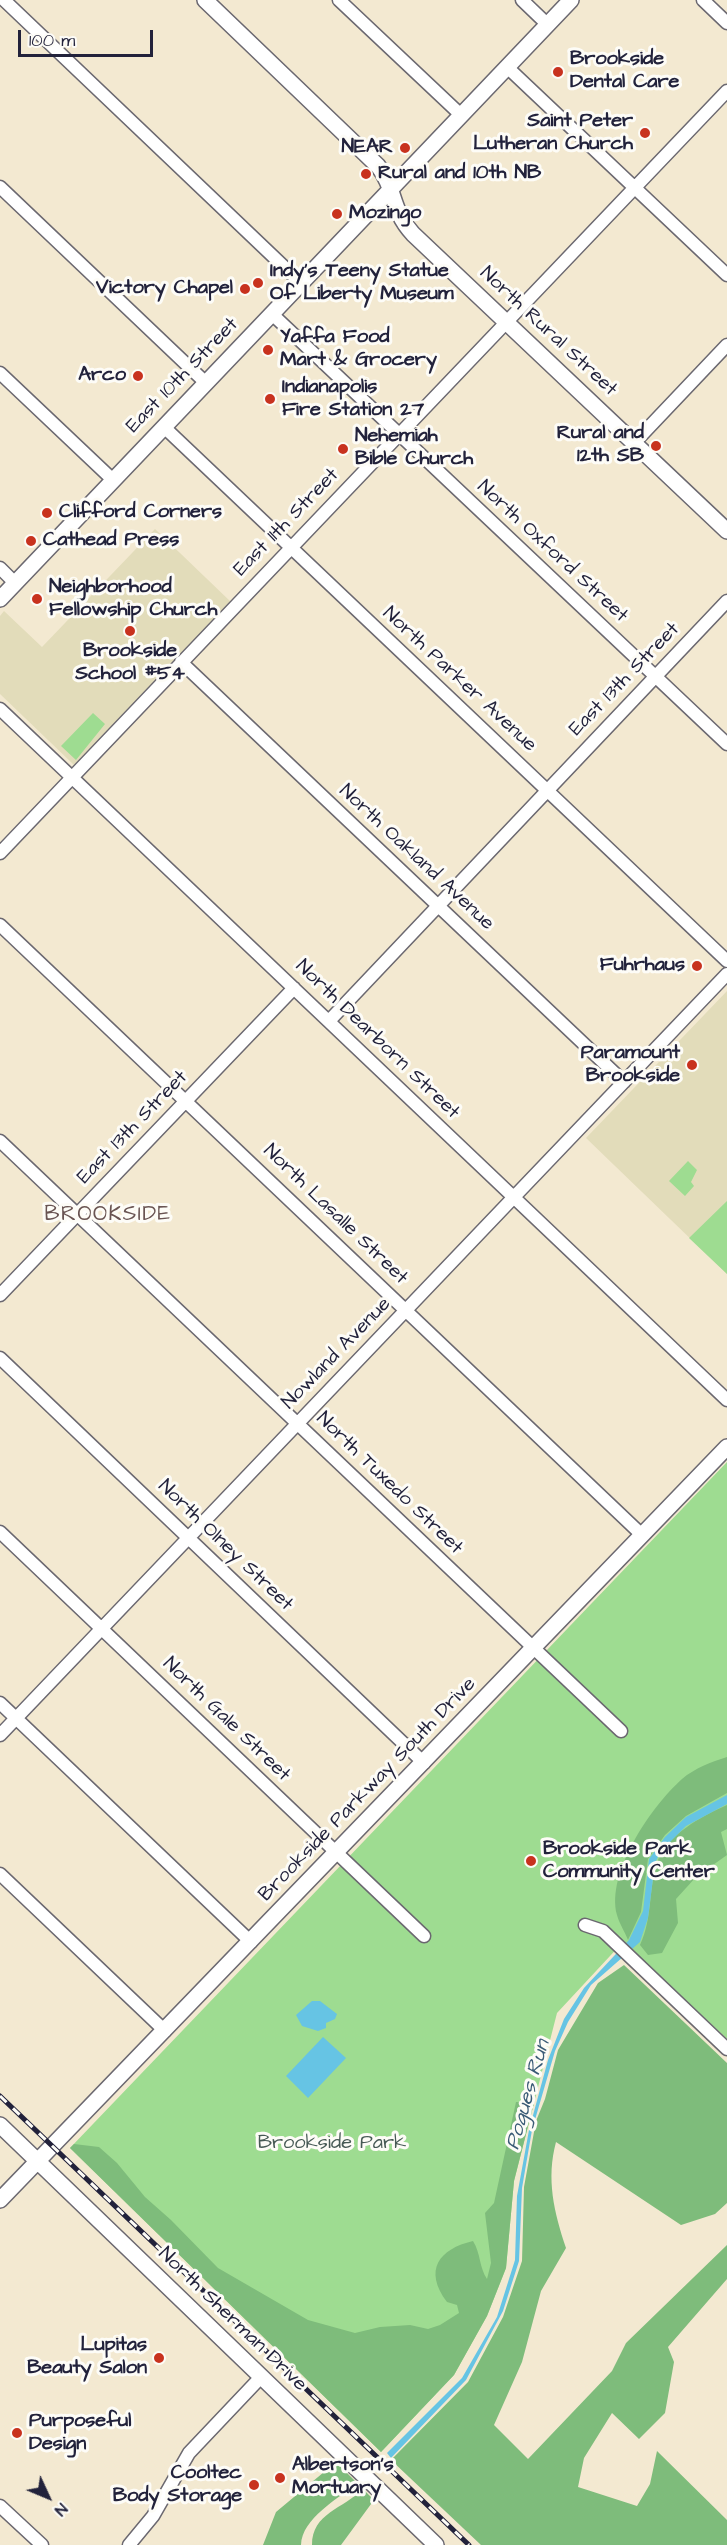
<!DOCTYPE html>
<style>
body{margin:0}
#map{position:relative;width:727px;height:2545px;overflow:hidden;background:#f3e9d1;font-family:"Architects Daughter",sans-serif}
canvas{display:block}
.north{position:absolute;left:18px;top:2467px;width:60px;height:60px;-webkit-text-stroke:4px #fdfcf7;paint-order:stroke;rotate:134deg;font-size:16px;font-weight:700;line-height:24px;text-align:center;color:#22223b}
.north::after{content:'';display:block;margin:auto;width:21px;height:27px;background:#22223b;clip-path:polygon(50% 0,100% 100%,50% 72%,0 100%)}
.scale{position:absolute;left:18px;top:30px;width:135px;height:27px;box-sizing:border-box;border:3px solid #22223b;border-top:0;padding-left:8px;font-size:18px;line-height:21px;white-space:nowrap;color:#22223b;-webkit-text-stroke:4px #fdfcf7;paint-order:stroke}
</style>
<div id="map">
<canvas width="727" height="2545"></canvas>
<div class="north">N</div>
<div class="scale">100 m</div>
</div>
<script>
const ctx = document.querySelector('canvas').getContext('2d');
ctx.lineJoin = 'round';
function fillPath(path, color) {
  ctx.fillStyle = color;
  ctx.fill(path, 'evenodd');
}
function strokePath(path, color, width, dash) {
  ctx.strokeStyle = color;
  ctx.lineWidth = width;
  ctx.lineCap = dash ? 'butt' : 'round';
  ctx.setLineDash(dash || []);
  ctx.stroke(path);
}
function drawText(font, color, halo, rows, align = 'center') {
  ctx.font = font + ' "Architects Daughter",sans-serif';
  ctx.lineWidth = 6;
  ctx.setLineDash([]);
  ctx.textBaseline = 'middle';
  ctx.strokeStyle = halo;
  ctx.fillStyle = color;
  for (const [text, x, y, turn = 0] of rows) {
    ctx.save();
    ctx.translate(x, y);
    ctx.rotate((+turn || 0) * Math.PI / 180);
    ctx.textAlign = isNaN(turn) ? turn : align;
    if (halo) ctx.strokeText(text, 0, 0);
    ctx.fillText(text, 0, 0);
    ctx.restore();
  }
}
fillPath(new Path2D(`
 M155,529L231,602L74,765L0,694V616L4,611L42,647Z
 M727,991V1274L586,1138Z`), '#e2dcba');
fillPath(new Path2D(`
 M93,713L105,724L76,760L61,746Z
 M688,1161L697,1170L691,1182L694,1186L685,1196L669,1181Z
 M727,1201V1274L689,1238Z
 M727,1462V2039L623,1942L557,2013L514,2181L506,2268L487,2316L454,2375L381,2452L70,2148Z`), '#9edc91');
fillPath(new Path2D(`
 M727,1757V1793L686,1816L665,1835L648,1859L641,1912L628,1940C625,1932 619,1923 617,1915C606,1872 651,1807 682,1779C695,1768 711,1762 727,1757Z
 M727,1805V1829L721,1832L727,1855L696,1877L676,1899L678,1923L662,1953L648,1955L640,1945C653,1916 648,1890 657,1863C666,1835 702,1816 727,1805Z
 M624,1965L727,2063V2203L715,2214L681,2225L556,2142C546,2179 554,2212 566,2248L541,2291L522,2362L494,2425L528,2459L612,2371L626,2343L727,2245V2279L668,2347L674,2362L665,2413L639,2439L612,2413L584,2458L578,2487L637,2506L650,2484L657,2451L727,2520V2545H481L391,2460L468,2382L503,2317L522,2261L524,2187L536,2121L545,2099L558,2050L598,1983Z
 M516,2102L534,2103L514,2181L506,2268L487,2316L454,2375L381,2452L70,2148L74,2144L99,2147L117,2163L145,2197L171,2220L218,2268L308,2320L355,2333L380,2327L410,2325L428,2329L440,2325L459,2313L457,2305L447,2302C423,2270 439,2249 473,2241C481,2254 479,2267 487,2279L491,2263L485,2213L494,2203Z
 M336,2462L357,2483C338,2499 302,2518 301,2545H263L276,2512Z
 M363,2489L374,2500L341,2545H312C312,2513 343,2509 363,2489Z`), '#7ebc7b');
fillPath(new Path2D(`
 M727,1795V1804L686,1826L661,1851L655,1863L648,1918L640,1942L591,1985L568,2022L555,2051L532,2130L522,2188L519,2261L503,2311L466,2380L391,2458L387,2453L462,2378L497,2317L515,2260L517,2196L529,2130L548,2060L564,2019L584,1988L629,1940L643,1911L649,1859L665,1837L686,1817Z
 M312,2001H320L337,2014L335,2019L326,2023V2028L318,2031L302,2026L296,2015Z
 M323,2037L346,2058L308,2098L286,2076Z`), '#66c4e4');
const minor = new Path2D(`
 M4,0L301,283
 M339,0L461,115
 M522,0L548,25
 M703,0L727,23
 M507,67L727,275
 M0,187L206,383
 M272,314L727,744
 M0,373L113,480
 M164,427L727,961
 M634,443L727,345
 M0,568L15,583
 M181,662L624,1082
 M0,709L727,1400
 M0,853L727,91
 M0,925L642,1535
 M329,1021L727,601
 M0,1141L621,1731
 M0,1295L294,988
 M0,1358L424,1763
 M0,1532L424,1936
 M0,1703L251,1942
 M0,1735L727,974
 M0,1874L165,2031
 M585,1925L603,1931L727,2049
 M0,2506L42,2545
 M129,2545L153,2516L189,2453L261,2377`);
const major = new Path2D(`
 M205,0L378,166C396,189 390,209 413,234L727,531
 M0,599L571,0
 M0,2125L436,2545
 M0,2200L727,1447`);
strokePath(minor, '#6b6870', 15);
strokePath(major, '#6b6870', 18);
strokePath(minor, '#fff', 12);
strokePath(major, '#fff', 15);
const rail = new Path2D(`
 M0,2096L469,2545`);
strokePath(rail, '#22223b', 5);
strokePath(rail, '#fdfcf7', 3, [9]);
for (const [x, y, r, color] of [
 [558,72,6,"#c8321e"],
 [645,133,6,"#c8321e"],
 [405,148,6,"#c8321e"],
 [366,174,6,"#c8321e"],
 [337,214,6,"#c8321e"],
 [258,283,6,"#c8321e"],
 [245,289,6,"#c8321e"],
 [268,350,6,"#c8321e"],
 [138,376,6,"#c8321e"],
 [270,399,6,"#c8321e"],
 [656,446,6,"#c8321e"],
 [343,449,6,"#c8321e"],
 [47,513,6,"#c8321e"],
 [31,541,6,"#c8321e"],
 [37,599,6,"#c8321e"],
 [130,631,6,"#c8321e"],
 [697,966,6,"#c8321e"],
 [692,1065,6,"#c8321e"],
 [531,1861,6,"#c8321e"],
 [159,2358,6,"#c8321e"],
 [17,2433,6,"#c8321e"],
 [280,2478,6,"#c8321e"],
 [254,2485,6,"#c8321e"]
]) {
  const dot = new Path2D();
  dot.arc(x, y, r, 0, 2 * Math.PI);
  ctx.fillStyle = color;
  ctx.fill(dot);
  strokePath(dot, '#fdfcf7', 2);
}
drawText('bold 20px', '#22223b', '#fdfcf7', [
 ["Brookside",570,60],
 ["Dental Care",570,83],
 ["Saint Peter",633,122,"right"],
 ["Lutheran Church",633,145,"right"],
 ["NEAR",393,148,"right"],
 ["Rural and 10th NB",378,174],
 ["Mozingo",349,214],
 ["Indy's Teeny Statue",270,272],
 ["Of Liberty Museum",270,295],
 ["Victory Chapel",233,289,"right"],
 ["Yaffa Food",280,338],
 ["Mart & Grocery",280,361],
 ["Arco",126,376,"right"],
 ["Indianapolis",282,388],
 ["Fire Station 27",282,411],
 ["Rural and",644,434,"right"],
 ["12th SB",644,457,"right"],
 ["Nehemiah",355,437],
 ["Bible Church",355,460],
 ["Clifford Corners",59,513],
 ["Cathead Press",43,541],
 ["Neighborhood",49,588],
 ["Fellowship Church",49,611],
 ["Brookside",130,652,"center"],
 ["School #54",130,675,"center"],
 ["Fuhrhaus",685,966,"right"],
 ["Paramount",680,1054,"right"],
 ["Brookside",680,1077,"right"],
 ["Brookside Park",543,1850],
 ["Community Center",543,1873],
 ["Lupitas",147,2346,"right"],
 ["Beauty Salon",147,2369,"right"],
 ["Purposeful",29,2422],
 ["Design",29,2445],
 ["Albertson's",292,2466],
 ["Mortuary",292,2489],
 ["Cooltec",242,2474,"right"],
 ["Body Storage",242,2497,"right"]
], 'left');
drawText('20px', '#22223b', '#fdfcf7', [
 ["North Rural Street",548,332,43],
 ["East 10th Street",183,376,-46],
 ["East 11th Street",287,523,-46],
 ["North Oxford Street",552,552,43],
 ["North Parker Avenue",459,680,43],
 ["East 13th Street",625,680,-46],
 ["North Oakland Avenue",416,858,43],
 ["North Dearborn Street",377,1040,44],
 ["East 13th Street",133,1128,-46],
 ["North Lasalle Street",335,1215,44],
 ["Nowland Avenue",337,1354,-46],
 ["North Tuxedo Street",389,1484,44],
 ["North Olney Street",225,1546,44],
 ["North Gale Street",226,1720,44],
 ["Brookside Parkway South Drive",368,1790,-46],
 ["North Sherman Drive",232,2320,44]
]);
drawText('20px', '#475a55', '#fdfcf7', [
 ["Brookside Park",332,2144]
]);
ctx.letterSpacing = '1.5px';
drawText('21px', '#695452', '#fdfcf7', [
 ["BROOKSIDE",108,1216]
]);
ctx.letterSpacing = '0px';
drawText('italic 21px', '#3a5b76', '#fdfcf7', [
 ["Pogues Run",529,2095,-74]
]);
</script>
